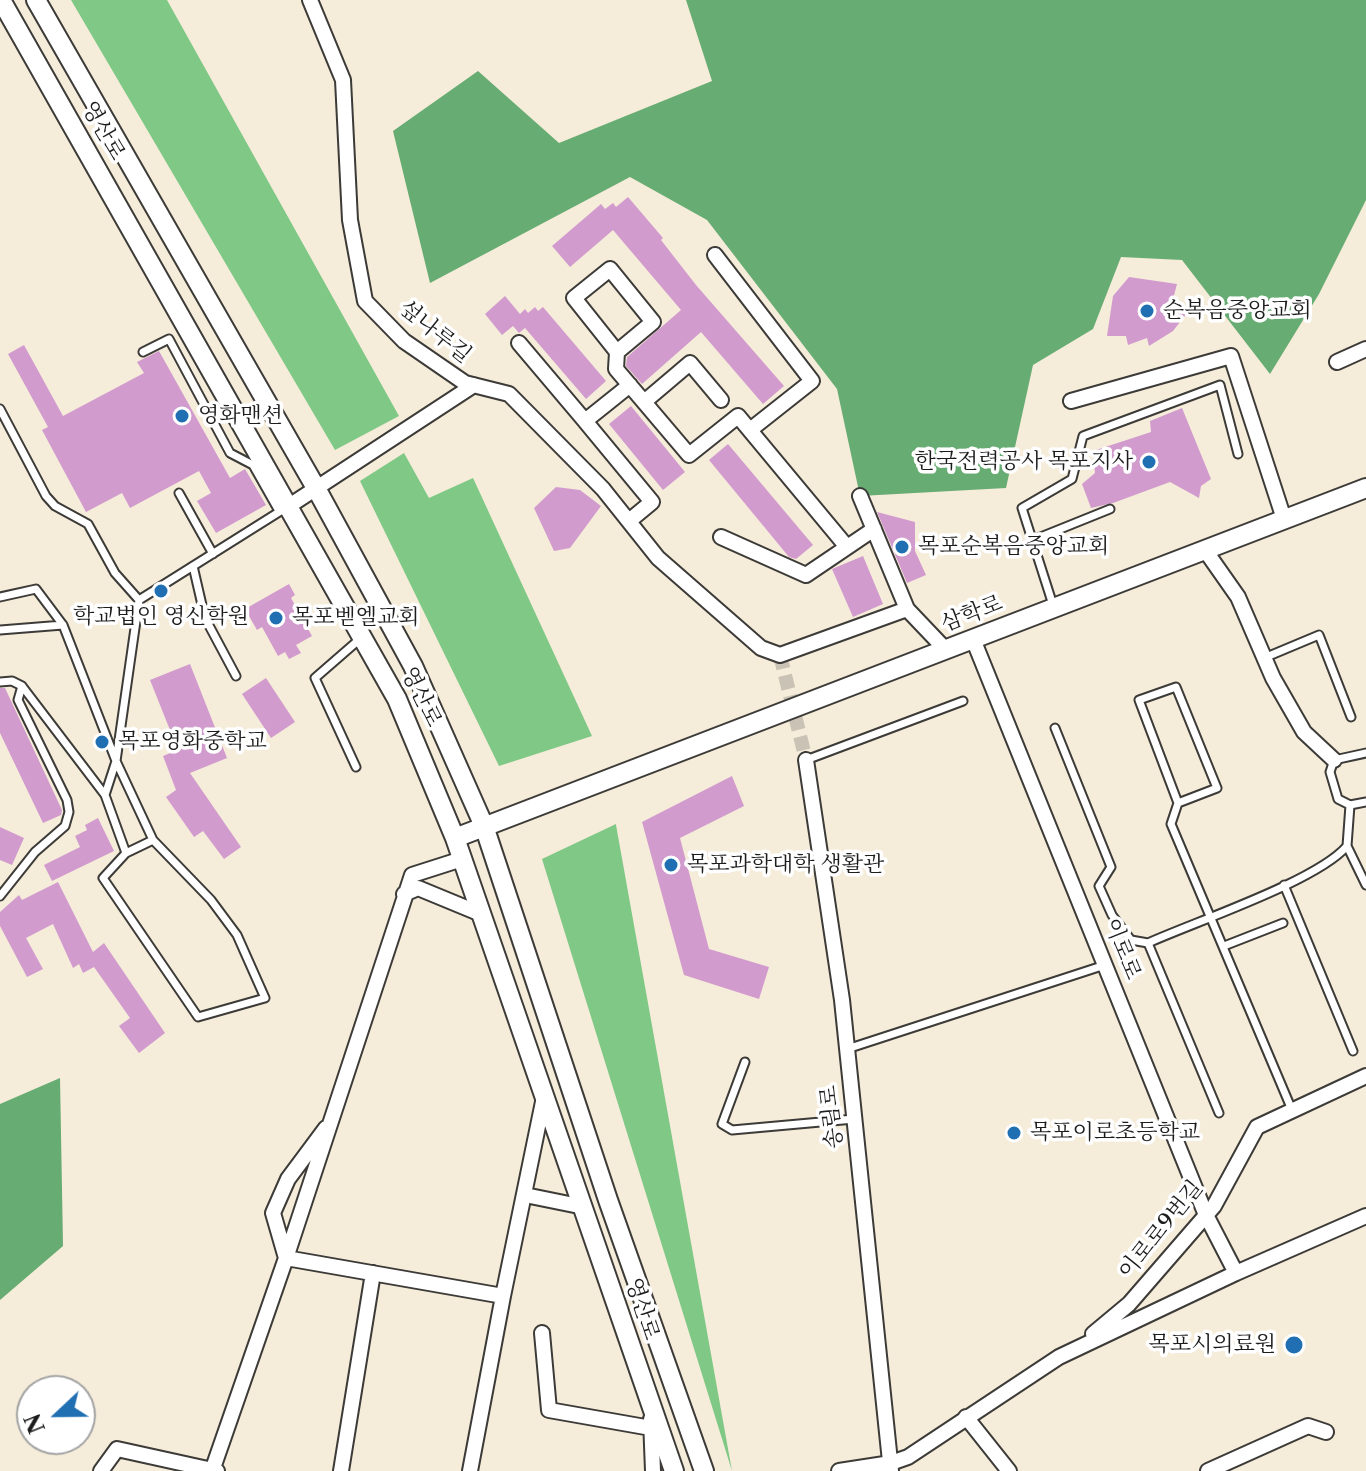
<!DOCTYPE html>
<meta charset="utf-8">
<style>
body{margin:0}
#map{position:relative;width:1366px;height:1471px;overflow:hidden;background:#f5ecda;font-family:"Libre Caslon Text",serif}
canvas{display:block}
.north{position:absolute;left:16px;top:1375px;width:80px;height:80px;box-sizing:border-box;background:#fff;border:2px solid #a4a4a4;border-radius:50%;rotate:248deg;font-size:22px;font-weight:700;line-height:32px;text-align:center;color:#1c1c1c}
.north::after{content:'';display:block;margin:auto;width:28px;height:36px;background:#1f6fb2;clip-path:polygon(50% 0,100% 100%,50% 72%,0 100%)}
</style>
<div id="map">
<canvas width="1366" height="1471"></canvas>
<div class="north">N</div>
</div>
<script>
const ctx = document.querySelector('canvas').getContext('2d');
ctx.lineJoin = 'round';
function fillPath(path, color) {
  ctx.fillStyle = color;
  ctx.fill(path, 'evenodd');
}
function strokePath(path, color, width, dash) {
  ctx.strokeStyle = color;
  ctx.lineWidth = width;
  ctx.lineCap = dash ? 'butt' : 'round';
  ctx.setLineDash(dash || []);
  ctx.stroke(path);
}
function drawText(font, color, halo, rows, align = 'center') {
  ctx.font = font + ' "Libre Caslon Text","Noto Serif KR",serif';
  ctx.lineWidth = 7;
  ctx.setLineDash([]);
  ctx.textBaseline = 'middle';
  ctx.strokeStyle = halo;
  ctx.fillStyle = color;
  for (const [text, x, y, turn = 0] of rows) {
    ctx.save();
    ctx.translate(x, y);
    ctx.rotate((+turn || 0) * Math.PI / 180);
    ctx.textAlign = isNaN(turn) ? turn : align;
    if (halo) ctx.strokeText(text, 0, 0);
    ctx.fillText(text, 0, 0);
    ctx.restore();
  }
}
fillPath(new Path2D(`
 M71,0H167L399,416L335,450Z
 M404,453L429,498L473,478L592,736L499,766L360,481Z
 M616,824V825L732,1471L542,859Z`), '#7fc885');
fillPath(new Path2D(`
 M686,0H1366V200L1319,294L1270,374L1182,260L1121,257L1093,329L1033,365L1006,488L860,496L837,389L707,220L630,177L430,283L393,131L478,71L559,143L712,81Z
 M60,1078L63,1246L0,1300V1104Z`), '#67ac72');
fillPath(new Path2D(`
 M628,197L663,238L661,240L696,285L784,386L763,404L701,332L642,384L626,366L627,357L681,310L613,230L570,267L552,246L601,204L605,209L613,203L616,207Z
 M1129,277L1177,284L1173,299L1182,303L1179,309L1187,313L1173,331L1149,346L1147,338L1128,345L1126,336H1107L1113,296Z
 M505,296L520,314L525,309L528,313L535,307L538,311L543,307L606,381L586,399L525,328L519,333L513,326L502,335L485,314Z
 M24,345L63,416L144,373L137,362L159,351L230,478L245,469L266,505L216,533L197,501L211,493L199,471L130,508L122,493L86,512L42,430L48,427L8,354Z
 M631,406L685,472L663,490L609,424Z
 M1182,408L1211,479L1201,486L1199,498L1170,482L1113,503L1091,508L1082,484L1095,473L1093,451L1151,432L1150,421Z
 M728,444L813,545L796,559L789,557L709,460Z
 M556,487L580,490L601,506L570,548L554,551L534,508Z
 M877,512L915,522V551L926,575L907,583Z
 M863,556L883,604L853,617L832,569Z
 M289,584L295,595L291,598L312,636L296,645L301,653L289,659L285,652L278,656L262,627L257,630L245,609Z
 M190,664L227,758L190,773L241,847L224,859L203,831L194,837L166,797L176,790L163,756L178,750L150,680Z
 M266,678L295,722L271,738L242,694Z
 M0,688H5L62,810L61,815L43,823L0,733Z
 M732,776L744,806L680,838L709,949L769,967L759,999L684,975L642,822Z
 M98,818L114,851L52,881L44,865L80,847L75,836L87,830L85,825Z
 M0,827L24,838L12,865L0,860Z
 M58,882L93,952L104,943L165,1033L139,1053L119,1026L130,1018L94,967L83,973L79,964L73,968L53,924L26,938L43,969L27,977L0,926V912L19,895L22,900Z`), '#d29bce');
strokePath(new Path2D(`
 M780,655L806,760`), '#cac2b4', 14, [14, 7]);
const service = new Path2D(`
 M143,352L169,339L230,453L253,465L279,511
 M0,409L46,496L55,506L88,524L115,573L139,600L287,507
 M179,493L213,554
 M1033,540L1110,509
 M193,566L205,618L236,676
 M0,597L36,589L63,625L116,761L153,840
 M1053,605L1022,508L1072,479L1083,436L1220,385L1238,454
 M0,630L63,625
 M1264,658L1319,635L1351,717
 M0,682L12,681L22,686
 M1055,728L1111,867L1099,886L1112,915L1131,940L1148,943C1197,921 1317,881 1347,846
 M1366,753L1334,760L1330,772L1338,799L1350,805L1366,802
 M806,760L963,701
 M356,767L315,678L361,638
 M1178,803L1217,788L1176,687L1139,700L1178,803L1171,824L1292,1110
 M1350,805L1347,846L1366,885
 M126,853L153,840L211,900L237,935L265,998L198,1017L103,878L126,853L105,795L116,761L139,600
 M1284,885L1353,1051
 M0,896L35,852L65,826L69,812L67,800L18,700L22,686L105,795
 M1148,943L1219,1113
 M1224,946L1283,923
 M847,1049L1105,965
 M745,1062L722,1124L732,1130L854,1119`);
const minor = new Path2D(`
 M310,0L343,80L350,220L365,301L404,341L465,383L509,394L603,489L658,558L761,648L780,655L907,609L946,650
 M715,255L812,381L750,430
 M519,343L585,421L630,385
 M617,352L653,322L610,269L574,298L617,352L616,369L689,455L738,416L847,547
 M1337,362L1366,349
 M1071,401L1231,356L1284,519
 M644,402L690,363L721,400
 M585,421L652,502L629,521
 M860,496L907,609
 M289,506L474,385
 M721,537L806,575L874,529
 M1205,550L1238,597L1273,678L1304,732L1334,760
 M806,760L842,1000L891,1471
 M462,859L412,875L286,1258L503,1296L544,1097
 M404,894L418,888L481,914
 M525,1195L584,1207
 M1236,1273L1366,1216
 M542,1333L549,1410L651,1428
 M1093,1334L1129,1304L1214,1206L1257,1127L1366,1076
 M966,1417L1009,1471
 M651,1419L653,1471
 M101,1471L117,1449L217,1471
 M212,1471L286,1258L273,1213L288,1179L326,1128
 M341,1471L373,1273
 M470,1471L503,1296
 M839,1471L891,1463L908,1457L1059,1357L1236,1273L1206,1215L973,639
 M1208,1471L1308,1426L1326,1432`);
const tertiary = new Path2D(`
 M1,0L397,699L455,838L674,1471
 M36,0L316,488L413,666L484,826L608,1200L704,1471
 M455,838L1366,488`);
strokePath(service, '#3d3b38', 11);
strokePath(minor, '#3d3b38', 18);
strokePath(tertiary, '#3d3b38', 22);
strokePath(service, '#fff', 7);
strokePath(minor, '#fff', 14);
strokePath(tertiary, '#fff', 18);
for (const [x, y, r, color] of [
 [1147,311,8,"#1f6fb2"],
 [182,416,8,"#1f6fb2"],
 [1149,462,8,"#1f6fb2"],
 [902,547,8,"#1f6fb2"],
 [161,591,8,"#1f6fb2"],
 [276,618,8,"#1f6fb2"],
 [102,742,8,"#1f6fb2"],
 [671,865,8,"#1f6fb2"],
 [1014,1133,8,"#1f6fb2"],
 [1294,1345,10,"#1f6fb2"]
]) {
  const dot = new Path2D();
  dot.arc(x, y, r, 0, 2 * Math.PI);
  ctx.fillStyle = color;
  ctx.fill(dot);
  strokePath(dot, '#fff', 3);
}
drawText('22px', '#1c1c1c', '#fff', [
 ["영산로",103,131,60],
 ["섶나루길",435,332,39],
 ["삼학로",972,614,-21],
 ["영산로",421,697,64],
 ["이로로",1122,949,68],
 ["송림로",832,1117,-96],
 ["이로로9번길",1161,1230,-51],
 ["영산로",642,1309,72]
]);
drawText('22px', '#1c1c1c', '#fff', [
 ["순복음중앙교회",1163,311],
 ["영화맨션",198,416],
 ["한국전력공사 목포지사",1133,462,"right"],
 ["목포순복음중앙교회",918,547],
 ["학교법인 영신학원",161,617,"center"],
 ["목포벧엘교회",292,618],
 ["목포영화중학교",118,742],
 ["목포과학대학 생활관",687,865],
 ["목포이로초등학교",1030,1133],
 ["목포시의료원",1276,1345,"right"]
], 'left');
</script>
